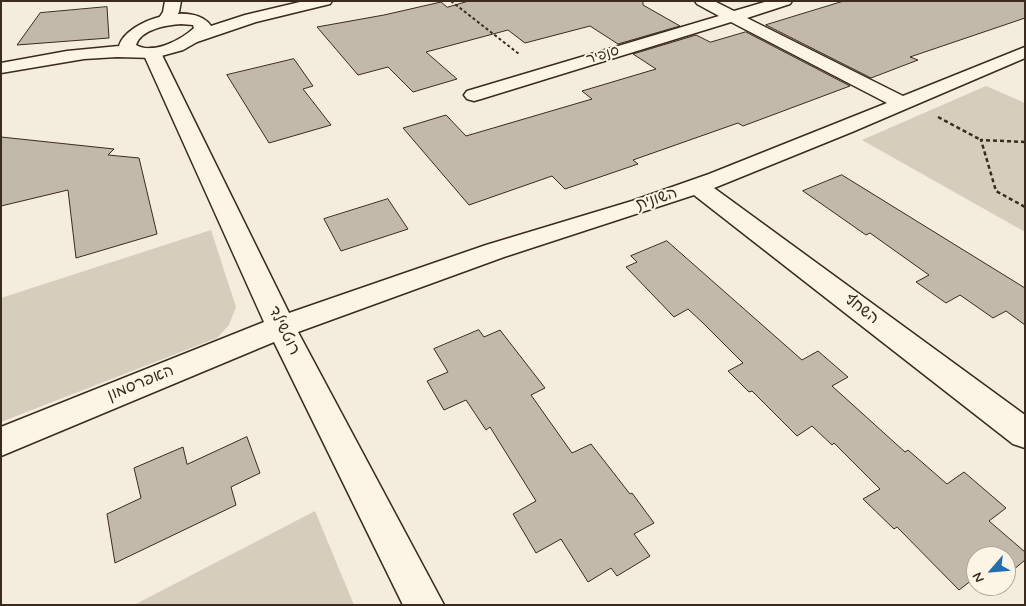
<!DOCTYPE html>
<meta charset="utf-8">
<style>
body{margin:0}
#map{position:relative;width:1026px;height:606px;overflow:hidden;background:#f4eddd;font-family:Mynerve,sans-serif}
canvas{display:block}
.frame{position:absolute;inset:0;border:2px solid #3b2a1e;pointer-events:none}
.north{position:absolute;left:966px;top:546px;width:50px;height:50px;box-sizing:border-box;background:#fcf5e5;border:1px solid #afa495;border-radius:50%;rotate:243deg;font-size:14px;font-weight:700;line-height:20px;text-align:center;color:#3b2a1e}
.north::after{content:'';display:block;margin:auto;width:18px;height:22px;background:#1f6fb2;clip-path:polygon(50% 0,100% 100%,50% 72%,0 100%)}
</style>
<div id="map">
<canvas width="1026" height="606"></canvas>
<div class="frame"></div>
<div class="north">N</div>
</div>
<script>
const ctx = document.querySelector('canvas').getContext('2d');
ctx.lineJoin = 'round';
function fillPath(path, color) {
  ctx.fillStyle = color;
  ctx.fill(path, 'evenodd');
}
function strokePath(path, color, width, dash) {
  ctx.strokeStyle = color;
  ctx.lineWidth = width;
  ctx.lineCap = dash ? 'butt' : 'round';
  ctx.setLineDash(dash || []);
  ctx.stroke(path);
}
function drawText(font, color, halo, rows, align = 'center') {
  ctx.font = font + ' Mynerve,"Playpen Sans Hebrew",sans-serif';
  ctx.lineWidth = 4;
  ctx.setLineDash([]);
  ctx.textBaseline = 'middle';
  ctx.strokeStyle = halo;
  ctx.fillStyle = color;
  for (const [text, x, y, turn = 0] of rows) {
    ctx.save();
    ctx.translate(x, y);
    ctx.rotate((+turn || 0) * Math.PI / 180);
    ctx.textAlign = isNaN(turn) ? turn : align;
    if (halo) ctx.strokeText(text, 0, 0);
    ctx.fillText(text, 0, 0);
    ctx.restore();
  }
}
fillPath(new Path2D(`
 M986,86L1025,103V232L862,140Z
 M211,230L236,307L229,325L217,338L1,422V298Z
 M315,511L354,605H134Z`), '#d6cdbd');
const building = new Path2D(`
 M469,1H643V5L680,26L618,44L590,26L525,43L508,30L426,52L457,79L413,92L388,67L358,75L317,27L384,15L441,2L447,7Z
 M844,1H1025V18L910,57L918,60L871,78L766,25Z
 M107,7L109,38L17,45L40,13Z
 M746,32L850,86L743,126L738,123L633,160L638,164L565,189L552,176L469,205L403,128L446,115L466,136L592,99L582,91L656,69L633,54L696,35L710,42Z
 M294,59L313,86L303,89L331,125L269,143L227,75Z
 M1,137L114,149L108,155L139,158L157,234L76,258L68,190L1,206Z
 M842,175L1025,288V325L1006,311L993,318L960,295L946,303L916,282L929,275L870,233L866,235L803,191Z
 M388,199L408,229L341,251L324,219Z
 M667,241L802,360L818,351L848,377L832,386L905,452L908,450L947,484L964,472L1006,508L989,521L1025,552V560L1006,576V556H976V577L959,590L897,527L894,529L863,499L880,489L834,443L832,445L812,426L797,436L752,391L749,392L728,371L743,363L703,323L688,309L674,317L626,267L637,262L631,256Z
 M479,330L484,337L500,330L545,388L531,395L572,453L591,444L630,494L632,493L654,523L634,534L650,556L617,576L611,568L588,582L561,539L536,553L513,514L536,501L490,427L486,430L466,400L444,410L427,381L448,372L434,349Z
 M247,437L260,473L231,487L236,505L115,563L107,514L141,498L134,468L183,447L187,464Z`);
fillPath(building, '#c3b9aa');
strokePath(building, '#3b2a1e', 1);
const street = new Path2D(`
 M165,1H181L179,12L171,24H159L157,21L163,12Z
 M695,1H714L734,11L768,1H792L790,4L747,18L903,96L1025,47V58L852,132L714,188L1025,415V448L1013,444L694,195L504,257L298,332L444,605H403L274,342L1,456V427L264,322L143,53L146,49L152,48L158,49L161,53L289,313L486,245L632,201L709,174L887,103L731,22L481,99L474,101L467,99L464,95L467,91L719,16L697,4Z`);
const secondary = new Path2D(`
 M304,1H332L330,4L256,22L197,42L183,50L154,58L117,57L84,59L1,73V63L67,51L119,46C127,19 195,0 211,26L245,15ZM181,24L193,25L194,28C181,40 153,55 136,45C141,29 167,25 181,24Z`);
strokePath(street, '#3b2a1e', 3);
strokePath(secondary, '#3b2a1e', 3);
strokePath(new Path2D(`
 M451,1L519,54`), '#3b2a1e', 2, [3, 2.5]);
strokePath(new Path2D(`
 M938,117L981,140
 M1025,142L981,140L996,191L1025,207`), '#3b2a1e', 2.5, [4, 3]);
fillPath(street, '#fcf5e5');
fillPath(secondary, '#fcf5e5');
drawText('14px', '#3b2a1e', '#fcf5e5', [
 ["סנפיר",603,56,-17]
]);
drawText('16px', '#3b2a1e', '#fcf5e5', [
 ["השונית",657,200,-18],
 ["השחף",861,310,37],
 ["רוטשילד",283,331,64],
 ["האפרסמון",141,384,-22]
]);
</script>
